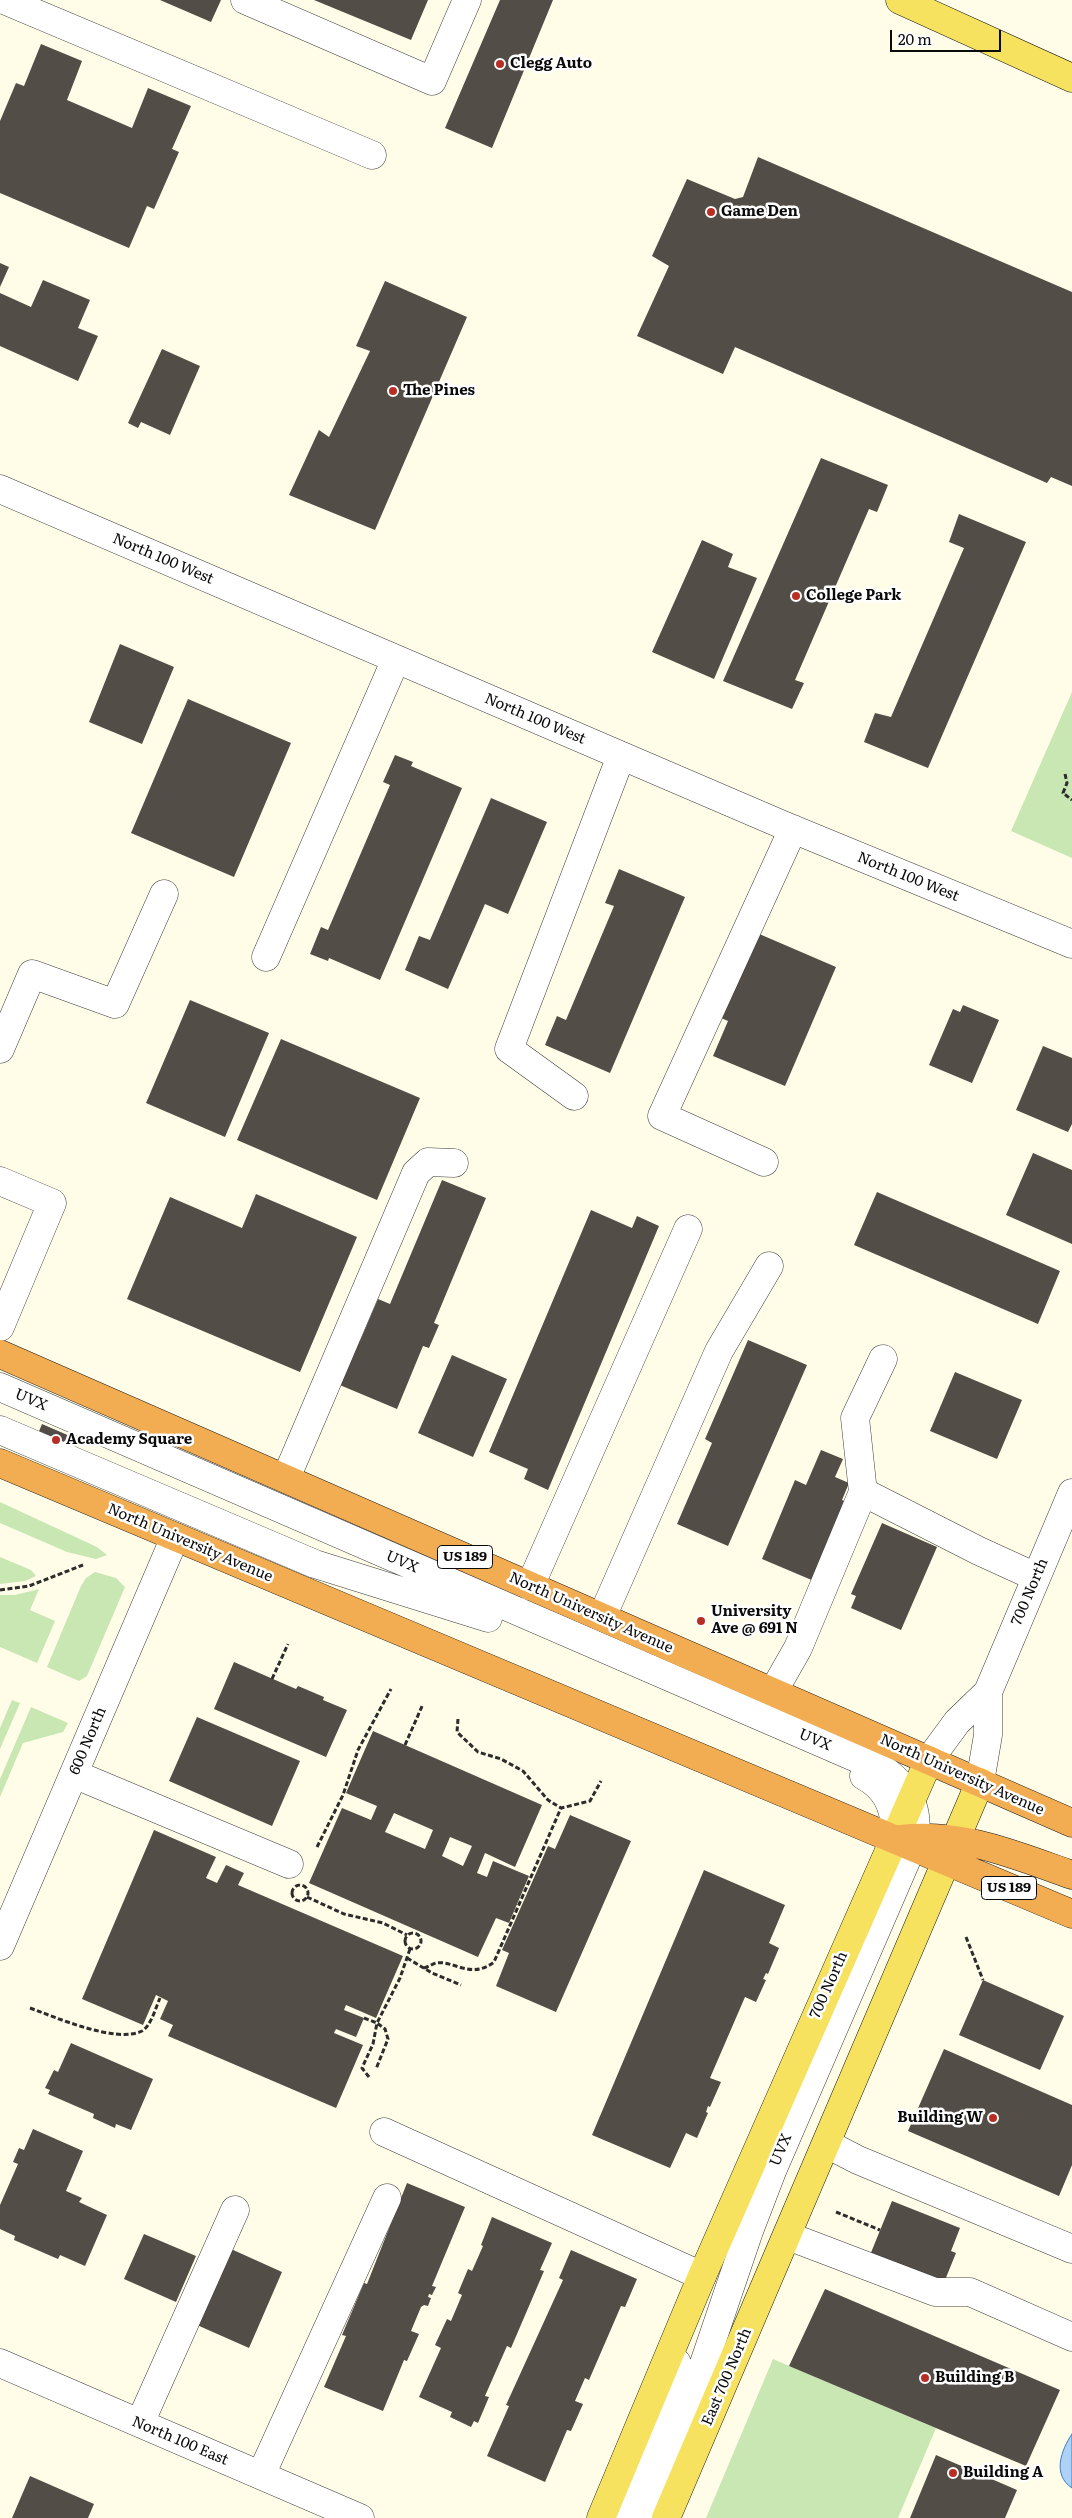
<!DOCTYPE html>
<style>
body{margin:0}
#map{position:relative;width:1072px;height:2518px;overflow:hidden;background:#fffde7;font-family:Literata,serif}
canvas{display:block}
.scale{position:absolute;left:890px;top:30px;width:111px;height:22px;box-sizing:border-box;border:2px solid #0a0a0a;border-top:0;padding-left:6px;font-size:15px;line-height:18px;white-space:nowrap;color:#0a0a0a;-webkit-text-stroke:4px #fff;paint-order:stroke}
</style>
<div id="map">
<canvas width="1072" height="2518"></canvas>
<div class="scale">20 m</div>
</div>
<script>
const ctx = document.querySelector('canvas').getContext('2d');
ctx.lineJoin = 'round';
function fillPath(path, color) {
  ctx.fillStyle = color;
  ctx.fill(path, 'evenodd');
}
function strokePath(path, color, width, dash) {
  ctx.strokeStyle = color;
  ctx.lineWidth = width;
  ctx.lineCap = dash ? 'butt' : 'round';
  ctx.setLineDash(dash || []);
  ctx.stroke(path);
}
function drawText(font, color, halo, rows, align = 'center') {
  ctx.font = font + ' Literata,serif';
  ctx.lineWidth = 5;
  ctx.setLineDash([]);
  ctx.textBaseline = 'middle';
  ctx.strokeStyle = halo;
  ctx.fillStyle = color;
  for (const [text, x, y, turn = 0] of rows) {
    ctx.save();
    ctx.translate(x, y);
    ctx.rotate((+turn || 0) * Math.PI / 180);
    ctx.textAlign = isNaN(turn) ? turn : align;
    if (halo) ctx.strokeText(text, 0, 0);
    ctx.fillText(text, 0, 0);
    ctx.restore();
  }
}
fillPath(new Path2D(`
 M1072,692V858L1011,831Z
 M0,1502L97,1547L107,1555L96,1559L67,1552L0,1523Z
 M0,1557L31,1570L36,1576L25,1581L0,1584Z
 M95,1572L116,1578L125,1587L87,1676L79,1681L47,1667L81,1586L86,1578Z
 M39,1589L30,1610L55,1621L37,1663L0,1647V1595H15Z
 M12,1700L20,1703L0,1749V1728Z
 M31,1707L68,1723L63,1732L23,1743L0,1797V1779Z
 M773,2359L936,2428L898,2518H706Z`), '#c8e7b3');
const water = new Path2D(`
 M1072,2434V2488C1052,2475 1061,2450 1072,2434Z`);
fillPath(water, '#add2f5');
strokePath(water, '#367fcb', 1);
fillPath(new Path2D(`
 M160,0H221L211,22Z
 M314,0H428L411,40Z
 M500,0H553L492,148L445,128Z
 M41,44L82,61L67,100L132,128L148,88L191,106L172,149L179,152L154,209L147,206L129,248L0,193V121L16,83L24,86Z
 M758,157L1072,292V486L1051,477L1047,483L735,347L723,374L637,336L669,266L652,256L687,179L735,199L743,197Z
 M0,263L9,267L0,287Z
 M43,280L90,300L78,328L98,336L78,381L0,346V293L31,307Z
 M385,281L467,317L375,530L289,495L319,430L329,437L370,351L356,346Z
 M162,349L200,366L170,435L141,422L138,428L128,423Z
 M821,458L888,485L877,512L869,509L795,680L804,683L792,709L723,681Z
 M959,514L1026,542L928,768L864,742L875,713L891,717L964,548L949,542Z
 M702,540L733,554L728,567L757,578L714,679L652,652Z
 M120,644L174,667L142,744L89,722Z
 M188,699L291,743L234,877L131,833Z
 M395,755L413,762L411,766L462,788L380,980L329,958L328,961L310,954L321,927L328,930L390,785L383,782Z
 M491,798L547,822L508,914L485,904L448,989L405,970L419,936L430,940Z
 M619,869L685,897L610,1073L545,1045L557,1016L566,1020L614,906L605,903Z
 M757,933L836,967L785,1086L713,1056L728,1021L721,1018Z
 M190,1000L269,1033L225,1137L146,1103Z
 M963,1005L999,1020L972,1083L929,1065L953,1009L960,1012Z
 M281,1039L420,1098L377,1200L237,1140Z
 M1043,1046L1072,1058V1124L1068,1132L1016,1110Z
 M1033,1153L1072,1170V1244L1006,1215Z
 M442,1180L486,1198L434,1323L439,1325L429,1348L423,1346L397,1409L335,1383L353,1338L360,1341L378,1299L390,1304Z
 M877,1192L1060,1271L1038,1324L854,1245Z
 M256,1194L357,1237L300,1372L127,1299L170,1197L242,1228Z
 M591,1210L632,1228L637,1216L659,1226L548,1490L524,1479L528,1469L489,1452Z
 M748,1340L807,1365L728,1546L677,1524L712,1443L705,1439Z
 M452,1355L507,1379L473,1457L418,1433Z
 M955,1372L1022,1400L997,1459L930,1431Z
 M42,1424L79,1440L72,1457L35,1441Z
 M821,1450L843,1459L835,1477L849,1483L842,1500L854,1505L821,1584L762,1559L795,1480L806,1485Z
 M882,1523L937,1547L901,1630L851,1608L856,1596L851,1594Z
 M234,1662L296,1689L298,1686L324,1697L323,1700L347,1710L326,1757L214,1709Z
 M197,1717L300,1761L272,1826L169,1781Z
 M373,1731L542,1805L515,1867L485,1853L477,1873L487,1877L493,1861L529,1876L509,1923L496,1918L478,1957L309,1883L342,1808L371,1820L377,1806L346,1793ZM394,1813L433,1830L425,1849L385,1832ZM450,1837L472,1846L463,1866L442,1856Z
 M570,1815L631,1841L556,2012L496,1986L509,1953L502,1950L548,1846L555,1849Z
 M154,1830L216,1857L206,1878L217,1883L226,1865L244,1873L238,1885L403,1956L376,2018L346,2005L344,2010L364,2018L356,2037L336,2029L334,2033L363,2045L336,2108L168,2036L173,2025L160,2019L168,2001L156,1995L143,2025L82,1999Z
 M704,1870L785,1905L769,1943L779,1948L768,1974L766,1973L763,1979L766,1980L756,2002L745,1997L710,2078L721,2082L710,2107L708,2106L706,2112L708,2113L697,2138L686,2133L670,2168L592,2135Z
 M983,1980L1064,2016L1040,2070L959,2035Z
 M71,2043L153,2079L131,2130L116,2124L115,2128L93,2118L94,2114L48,2094L50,2090L45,2088L54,2070L58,2072Z
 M944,2049L1072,2105V2165L1059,2196L908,2131Z
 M33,2129L83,2151L66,2191L82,2198L79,2202L107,2215L85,2266L60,2255L58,2259L14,2240L15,2236L0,2229V2205L18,2164L13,2162L19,2148L24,2150Z
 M407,2183L465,2207L432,2286L436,2287L432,2295L429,2294L428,2297L431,2298L428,2306L424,2305L421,2307L411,2331L419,2334L407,2361L404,2360L383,2411L324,2387L346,2336L342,2335L364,2283L367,2284Z
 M892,2201L960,2228L951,2251L956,2253L943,2285L870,2255Z
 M492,2217L552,2243L540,2270L544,2271L511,2348L507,2346L485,2396L489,2397L478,2423L474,2421L471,2427L450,2417L452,2412L419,2397L441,2348L435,2345L447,2319L451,2321L462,2295L458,2293L468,2269L472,2271L483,2246L481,2245Z
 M144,2234L196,2256L176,2302L124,2279Z
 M231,2249L282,2272L249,2348L197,2325Z
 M571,2250L637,2279L625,2307L621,2306L589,2380L585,2378L575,2401L583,2404L571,2431L567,2430L545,2482L487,2456L509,2406L506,2405L563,2280L559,2278Z
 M825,2289L1060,2390L1026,2466L789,2366Z
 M936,2455L1017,2490L1005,2518H910Z
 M30,2476L94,2504L88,2518H12Z`), '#524d47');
const minor = new Path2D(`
 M4,0L372,155
 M245,0L432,81L467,0
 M0,489L783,825L1072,944
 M266,957L396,659
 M0,1049L32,974L115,1004L164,894
 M574,1096L509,1049L621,756
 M764,1162L662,1116L793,829
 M0,1181L52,1203L0,1327
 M0,1387L884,1770C911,1789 922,1815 912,1847L772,2171L749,2231L695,2390L643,2518
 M0,1430L315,1564L488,1618
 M286,1478L416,1173L428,1162L454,1163
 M863,1492L855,1418L883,1359
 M530,1586L688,1229
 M602,1617L719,1351L769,1266
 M773,1692L798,1648L863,1492L979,1551L1036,1577
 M929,1760L957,1722L988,1692L1072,1493
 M74,1774L289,1864
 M864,1776C889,1789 897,1812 894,1839
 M980,1782L988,1735V1692
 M0,1946L175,1537
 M384,2132L702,2276
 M827,2144L858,2160L1072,2249
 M788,2236L935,2292H970L1072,2337
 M0,2363L360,2518
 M140,2423L235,2210
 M261,2475L387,2198
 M619,2518L664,2403L677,2363`);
const major = new Path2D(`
 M900,0L1072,78
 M601,2518L702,2276L929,1760
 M666,2518L980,1782`);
const highway = new Path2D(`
 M0,1354L1072,1823
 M0,1463L1072,1914
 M901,1839C962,1832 1015,1855 1072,1875`);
strokePath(minor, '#3d3d3d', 29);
strokePath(major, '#1b1b1b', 29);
strokePath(highway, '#1b1b1b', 29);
strokePath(new Path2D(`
 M1065,774L1067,783L1063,793L1072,800
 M0,1590L29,1586L83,1565
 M272,1679L288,1644
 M458,1719L457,1732L478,1752L501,1759L523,1771L548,1800L561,1808
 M405,1745L423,1704
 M317,1847L343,1795L358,1750L391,1689
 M292 1893a8 8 0 1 1 16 0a8 8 0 1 1-16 0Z
 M307,1897L344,1914L383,1923L407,1935
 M405 1941a8 8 0 1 1 16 0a8 8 0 1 1-16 0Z
 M966,1937L983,1980
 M407,1958L432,1973L461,1985
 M424,1968C428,1967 432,1964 436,1963C454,1960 471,1980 494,1962L561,1808L590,1801L601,1781
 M30,2008C55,2017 116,2044 142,2031C151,2026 156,2007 160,1998
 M364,2018L377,2023L400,1978L410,1949
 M369,2077L362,2068L373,2044L377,2023L385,2029L388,2039L376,2069
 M836,2212L880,2230`), '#2c2c2c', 3, [5, 2.5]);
strokePath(minor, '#fff', 28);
strokePath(major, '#f7e25f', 28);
strokePath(highway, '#f2ad52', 28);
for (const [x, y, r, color] of [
 [500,64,5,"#b72e25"],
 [711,212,5,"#b72e25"],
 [393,391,5,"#b72e25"],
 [796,596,5,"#b72e25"],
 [56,1440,5,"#b72e25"],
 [701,1621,5,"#b72e25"],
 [993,2118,5,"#b72e25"],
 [925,2378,5,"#b72e25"],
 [953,2473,5,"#b72e25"]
]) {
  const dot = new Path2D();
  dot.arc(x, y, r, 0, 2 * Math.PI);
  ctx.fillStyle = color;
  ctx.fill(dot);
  strokePath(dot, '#fff', 2);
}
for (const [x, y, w] of [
 [465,1557,55],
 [1009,1888,55]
]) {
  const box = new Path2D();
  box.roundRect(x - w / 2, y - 11.5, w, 23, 4);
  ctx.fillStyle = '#fff';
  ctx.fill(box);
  strokePath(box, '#0a0a0a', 1);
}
drawText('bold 14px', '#0a0a0a', null, [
 ["US 189",465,1557],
 ["US 189",1009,1888]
]);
drawText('bold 15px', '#0a0a0a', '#fff', [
 ["Clegg Auto",510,64],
 ["Game Den",721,212],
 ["The Pines",403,391],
 ["College Park",806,596],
 ["Academy Square",66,1440],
 ["University",711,1612],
 ["Ave @ 691 N",711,1629],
 ["Building W",983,2118,"right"],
 ["Building B",935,2378],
 ["Building A",963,2473]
], 'left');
drawText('15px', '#0a0a0a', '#fff', [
 ["North 100 West",163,559,23],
 ["North 100 West",535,719,23],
 ["North 100 West",908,877,22],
 ["UVX",31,1400,23],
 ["North University Avenue",190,1543,23],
 ["UVX",402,1562,24],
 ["700 North",1030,1592,-67],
 ["North University Avenue",591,1613,24],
 ["UVX",815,1740,23],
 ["600 North",88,1741,-67],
 ["North University Avenue",962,1775,24],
 ["700 North",829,1985,-66],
 ["UVX",781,2150,-67],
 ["East 700 North",727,2377,-67],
 ["North 100 East",180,2441,23]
]);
</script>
